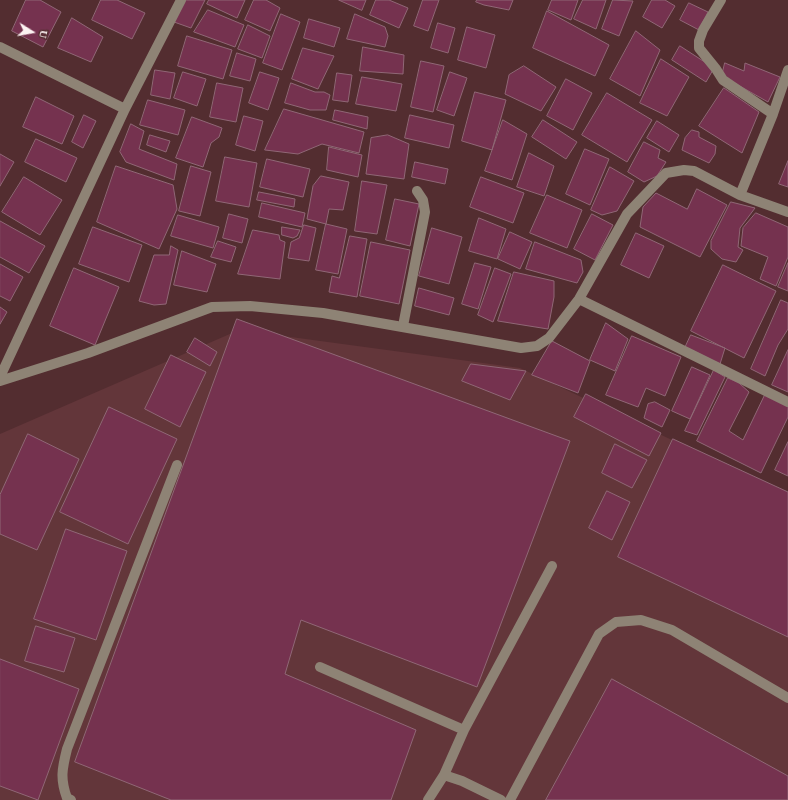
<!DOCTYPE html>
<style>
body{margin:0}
#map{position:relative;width:788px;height:800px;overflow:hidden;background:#532d30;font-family:"Times New Roman",serif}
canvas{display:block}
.north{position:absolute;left:12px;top:12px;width:40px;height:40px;-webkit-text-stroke:3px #532d30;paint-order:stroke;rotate:101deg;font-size:11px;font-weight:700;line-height:16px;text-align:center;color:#fcf2f2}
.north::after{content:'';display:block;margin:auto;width:14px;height:18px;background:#fcf2f2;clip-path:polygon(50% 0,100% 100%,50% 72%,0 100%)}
</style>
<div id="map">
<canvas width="788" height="800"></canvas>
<div class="north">U</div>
</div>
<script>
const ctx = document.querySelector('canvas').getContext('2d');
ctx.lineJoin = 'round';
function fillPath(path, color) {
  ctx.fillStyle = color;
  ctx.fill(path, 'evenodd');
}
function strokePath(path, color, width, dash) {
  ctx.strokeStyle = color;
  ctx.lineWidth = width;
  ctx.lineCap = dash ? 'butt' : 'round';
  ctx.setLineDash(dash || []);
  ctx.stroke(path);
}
fillPath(new Path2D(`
 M239,330L520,368L788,495V800H0V434Z`), '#63363a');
const building = new Path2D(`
 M26,0H40L61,12L43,47L12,31Z
 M101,0H117L145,13L132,39L92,20Z
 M186,0H205L191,28L174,22Z
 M209,0H245L237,18L207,4Z
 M254,0H266L280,8L270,31L245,20Z
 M339,0H366L362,10Z
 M376,0H389L408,8L399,28L370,15Z
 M423,0H439L428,31L414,26Z
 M477,0H513L509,10L484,5L476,2Z
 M552,0H578L571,20L548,10Z
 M583,0H606L596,29L574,19Z
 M613,0L633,1L619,36L602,29Z
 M652,0H665L675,6L662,28L643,17Z
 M689,3L708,12L699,30L680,20Z
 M208,10L244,25L235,47L194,32Z
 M547,11L609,45L595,76L533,48Z
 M281,14L300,22L282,70L263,63Z
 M355,14L385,27L388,36L385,47L347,39Z
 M72,18L103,37L91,62L58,48Z
 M309,19L340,28L334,47L304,38Z
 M438,23L455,28L448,53L431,48Z
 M248,25L270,36L262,58L238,49Z
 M467,27L495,35L486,68L458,60Z
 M636,31L660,50L640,96L610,79Z
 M187,36L232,50L223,79L178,66Z
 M680,46L714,68L706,82L672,60Z
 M363,47L404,55L403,74L360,71Z
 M303,48L334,56L318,89L292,79Z
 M237,53L256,59L250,81L230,76Z
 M661,59L689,77L667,116L640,103Z
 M421,61L444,66L433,112L411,107Z
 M725,63L744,71L745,63L780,77L768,102L722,76Z
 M524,66L556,87L541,111L505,94L509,75Z
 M155,70L175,73L170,99L151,95Z
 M183,72L206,79L197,106L174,98Z
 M260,72L279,78L268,110L249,103Z
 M450,72L467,78L454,116L437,110Z
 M337,73L352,75L348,102L333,100Z
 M362,77L402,84L396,111L356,104Z
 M566,79L592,93L573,130L547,116Z
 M217,83L243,88L236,122L210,117Z
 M291,83L315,92H324L330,95L326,110H310L285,103Z
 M724,88L759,112L742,153L699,126Z
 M475,92L506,100L492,150L462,141Z
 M607,93L652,120L627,162L582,135Z
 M36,97L74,116L62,144L23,127Z
 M148,100L185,110L178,135L140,125Z
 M284,109L364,132L359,153L322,144L298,154L265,150Z
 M335,110L368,117L367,129L333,120Z
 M84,115L96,121L83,148L72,142Z
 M410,115L454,125L449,148L405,138Z
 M244,116L263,121L255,151L236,145Z
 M192,117L222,128L219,137L211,143L203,167L176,158Z
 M503,120L527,134L512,180L485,171Z
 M543,120L577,142L566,159L532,137Z
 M657,121L679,135L669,152L647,138Z
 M131,124L144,131L139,149L177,164L174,180L126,162L120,152Z
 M692,130L699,132V137L716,146L715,154L709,163L682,150L685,138Z
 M150,135L170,141L166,152L147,145Z
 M388,135L409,144L404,179L366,174L371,138Z
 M36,139L77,158L66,182L25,162Z
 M644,142L660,150L658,158L666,162L657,176L644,182L628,172Z
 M329,147L362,155L358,177L327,170Z
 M585,149L609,159L590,205L566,194Z
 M529,153L554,166L544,196L517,187Z
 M0,154L14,162L0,186Z
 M225,157L257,163L249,207L216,201Z
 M267,159L310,169L303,197L260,187Z
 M788,161V187L779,184Z
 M415,162L448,169L445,184L412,177Z
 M116,166L173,185L177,209L159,249L97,222Z
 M191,166L211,172L200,216L179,211Z
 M610,167L634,181L617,211L602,215L591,210Z
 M321,176L349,182L343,210L329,209L326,224L307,219L313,186Z
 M24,177L62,200L40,235L2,212Z
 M481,177L524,193L513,223L470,207Z
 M362,181L387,185L377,234L355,231Z
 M697,189L727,205L700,257L640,227L643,207L656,193L687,209Z
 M259,192L295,199L294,207L257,200Z
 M547,195L582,210L567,248L530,233Z
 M395,199L419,204L410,246L386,240Z
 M731,202L755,208L740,228L738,247L743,250L736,262L722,259L711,249V241Z
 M262,203L305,213L302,227L259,217Z
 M756,213L788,227V257L776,286L760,279L768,257L741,246L743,228Z
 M229,214L248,219L242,243L223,238Z
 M592,214L613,225L595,260L574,249Z
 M178,215L219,227L213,248L171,236Z
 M479,218L506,229L497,259L469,251Z
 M0,221L45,246L29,273L0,257Z
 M326,224L347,229L338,274L316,270Z
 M304,225L316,228L309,261L288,258L291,242L299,238Z
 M93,227L142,245L129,282L79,264Z
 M282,227L300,230L297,236L293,238L282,235Z
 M432,228L462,237L449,284L419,276Z
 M253,230L279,235L280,240L285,242L280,279L238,274Z
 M510,232L532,242L520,269L498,259Z
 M636,233L664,246L649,278L621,265Z
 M350,236L367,239L357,297L329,292L332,276L339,278Z
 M218,241L236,247L231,262L211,257Z
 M371,242L410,250L399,304L360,296Z
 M535,242L581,260L583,272L577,283L526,269Z
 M171,246L178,250L166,304L154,305L139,301L154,255H169Z
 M182,251L216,264L207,292L174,285Z
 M475,263L491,267L478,309L462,304Z
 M788,263V291L778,287Z
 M0,264L23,277L10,301L0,296Z
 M723,265L776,291L744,358L691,331Z
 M74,268L119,287L95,345L50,326Z
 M495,268L511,274L493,322L478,315Z
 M514,272L554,281V297L548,329L498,321Z
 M419,288L454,298L449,315L415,306Z
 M781,300L788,303V329L778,345L765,376L751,369Z
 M0,307L7,312L0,324Z
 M237,319L570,441L477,687L301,620L285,674L416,730L391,800H171L75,762Z
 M606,323L628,339L615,371L590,360Z
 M691,335L725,348L720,364L685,348Z
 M632,336L681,357L665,396L646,388L638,407L606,395Z
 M195,338L217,352L210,366L187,352Z
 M552,341L590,361L578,393L532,375Z
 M788,350V392L772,385Z
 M171,355L206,372L180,427L145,409Z
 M471,364L526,371L510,400L462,381Z
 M692,367L710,375L690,419L672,411Z
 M714,370L725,377L697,435L685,431Z
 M728,378L739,383L749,392L729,431L743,440L766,392L788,404V417L761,473L697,441Z
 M586,394L661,433L649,456L574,417Z
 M655,402L670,410L662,427L644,418L648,404Z
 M109,407L177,439L128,544L60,512Z
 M28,434L79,459L37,550L0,534V495Z
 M673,439L788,492V637L618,557Z
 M788,442V476L775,470Z
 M615,444L647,460L632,488L602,473Z
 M607,491L630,502L612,540L589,528Z
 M66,529L127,551L96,640L34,619Z
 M36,626L75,638L64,672L25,661Z
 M0,659L79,689L38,800L0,786Z
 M612,679L788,776V800H546Z`);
fillPath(building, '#75324f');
strokePath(building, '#906776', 1);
strokePath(new Path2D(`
 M721,0L703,30L699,41V48L716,69L723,80L773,114
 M0,47L125,109
 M740,195L773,114L788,70
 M579,299L788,402
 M403,326L425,212L423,200L417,191
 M0,377L125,109L181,0
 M0,381L88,353L212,307L250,306L323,313L521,348L537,346L549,338L579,299L627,214L666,173L684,170L694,171L740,195L788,212
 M320,667L464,730
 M444,775L462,781L501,800
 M71,800L67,798C60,779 62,769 67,749L177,465
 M428,800L444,775L464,730L552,566
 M510,800L599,634L616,622L641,620L672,630L788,698`), '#8e8375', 10);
</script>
